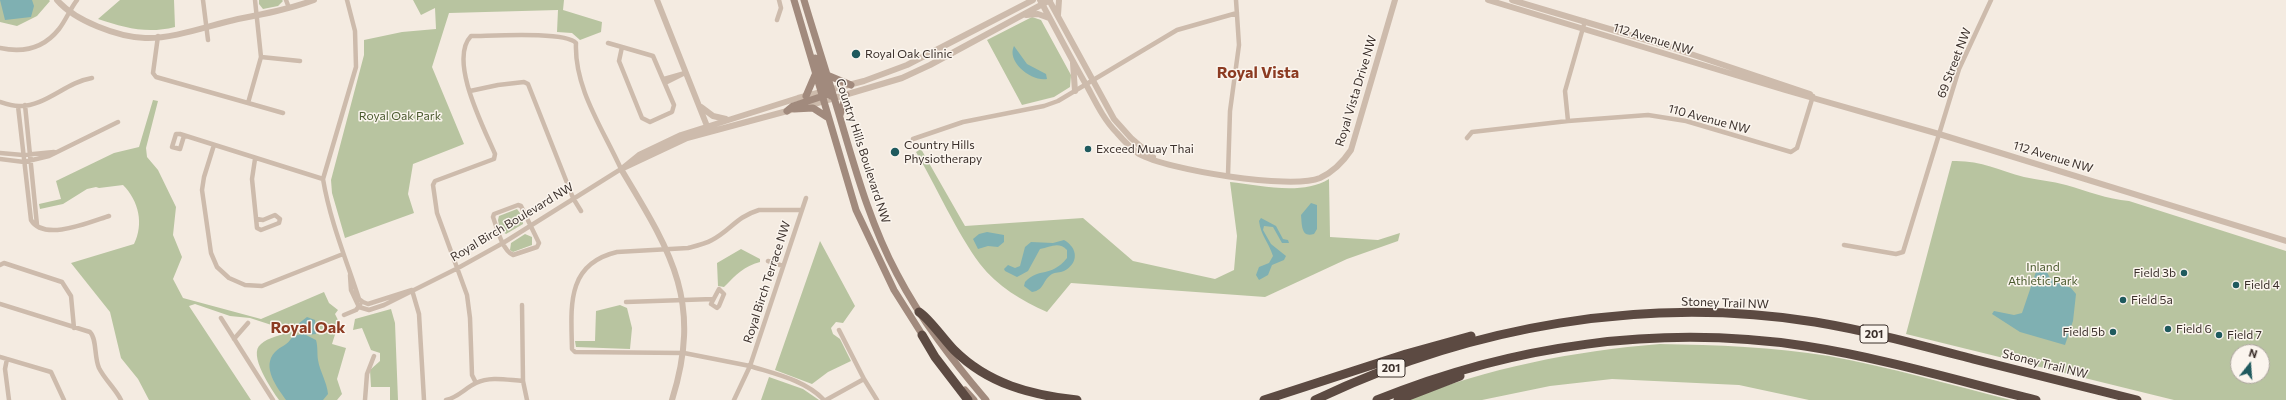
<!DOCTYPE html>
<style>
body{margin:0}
#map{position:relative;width:2286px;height:400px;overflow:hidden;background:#f4ebe1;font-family:Commissioner,sans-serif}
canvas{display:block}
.north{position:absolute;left:2230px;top:344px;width:40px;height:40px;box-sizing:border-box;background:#fbf5ee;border:1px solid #aea6a0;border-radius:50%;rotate:17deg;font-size:11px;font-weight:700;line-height:16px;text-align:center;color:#3b302b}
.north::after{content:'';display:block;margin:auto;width:14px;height:18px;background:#1f5a5e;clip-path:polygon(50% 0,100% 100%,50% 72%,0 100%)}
</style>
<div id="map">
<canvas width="2286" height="400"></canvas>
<div class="north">N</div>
</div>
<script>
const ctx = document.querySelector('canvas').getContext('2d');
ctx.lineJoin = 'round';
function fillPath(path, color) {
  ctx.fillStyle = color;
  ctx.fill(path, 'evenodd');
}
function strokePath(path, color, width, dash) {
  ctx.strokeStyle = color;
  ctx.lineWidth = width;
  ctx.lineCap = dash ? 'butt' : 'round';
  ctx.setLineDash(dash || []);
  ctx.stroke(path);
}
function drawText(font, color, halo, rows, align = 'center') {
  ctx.font = font + ' Commissioner,sans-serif';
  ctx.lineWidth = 3;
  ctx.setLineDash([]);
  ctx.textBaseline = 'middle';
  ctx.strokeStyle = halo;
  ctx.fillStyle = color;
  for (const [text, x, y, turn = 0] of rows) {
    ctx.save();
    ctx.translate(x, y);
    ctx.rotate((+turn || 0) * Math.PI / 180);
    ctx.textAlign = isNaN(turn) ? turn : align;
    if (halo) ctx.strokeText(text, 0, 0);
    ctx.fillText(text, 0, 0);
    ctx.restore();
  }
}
fillPath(new Path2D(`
 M0,0H49L50,1L37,16L17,26L0,22Z
 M120,0H174L175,27C147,34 125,28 98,19Z
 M259,0H282L283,1L278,6L263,9L259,4Z
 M413,0H564L563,10L602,22L601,32L580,40L572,33L557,32L558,10L449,13L432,67L464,144L413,164L408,194L414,213L345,238L332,193L331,180L364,55V40L402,32L436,29L435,8L421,15Z
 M1032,17L1041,20L1071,75L1070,87L1054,97L1022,105L987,40Z
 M153,100L158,101L146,148L147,157L158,170L176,207L173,235L182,257L173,279L183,298L261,319L324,292L329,303L338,310L335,314L339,322L332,344L346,348L337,379L342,394L337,400H279C272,390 247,354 261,344C268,337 281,336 290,331L250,318L230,316L195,304L189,306L251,400H149L138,379L121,358L110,312L71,263L134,244C144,224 139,201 123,185L99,188L96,187L87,189L63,204L40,209L39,204L61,199L56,181L114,153L139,147Z
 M921,149L965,226L1083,218L1133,261L1215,279L1234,270L1237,236L1230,182C1260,185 1301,196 1329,179L1330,237L1378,240L1400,233L1398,241L1347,259L1265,297L1071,283L1047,312C1022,301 997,286 980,264C957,233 936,186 916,152Z
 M1952,161C1980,160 1998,170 2024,177C2038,180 2052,181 2066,185C2087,191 2107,199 2129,201L2286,251V400H2174L1906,334ZM2238,352H2262V376H2238Z
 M517,209L523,217V224L506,234L500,230L498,220L499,216Z
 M525,234L532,237V245L513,252L510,250L511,243Z
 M820,241L855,306L843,323L836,322L831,328L833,334L840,339L851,361L828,372L812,384L775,370Z
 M741,249L760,259V262C744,266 736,275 724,287L718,286L717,263Z
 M620,305L627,308L632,328L630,349L576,347L575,341H595L596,311Z
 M391,309L395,323L398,400H390V387H371L370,370L380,361V353L371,350L362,328L353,330L355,319Z
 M1660,344C1717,345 1773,347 1829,356C1890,367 1951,385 2011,400H1809L1739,385L1612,379L1550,386L1482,400H1407C1488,368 1573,351 1660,344Z
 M769,377L803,389L819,400H761Z`), '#b8c4a0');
fillPath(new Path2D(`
 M0,0H32L34,6L31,17L5,20Z
 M1014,46L1027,64L1046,74L1047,79C1032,82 1006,62 1014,46Z
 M1311,203L1317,205V229L1314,234C1301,238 1302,225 1301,215Z
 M1261,218L1276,226L1283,239L1288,240L1289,243H1282L1273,227L1264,226L1263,230L1271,244L1286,256L1284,260L1272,265L1268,275L1259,280L1256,275L1259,267L1269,263L1273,256C1268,241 1261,236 1259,221Z
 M987,232L1004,235V242L998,247L988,246L978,249L973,239L979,234Z
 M1064,240C1078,248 1079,263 1064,271C1060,273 1055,272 1052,274C1042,280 1045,290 1032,292L1024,286L1025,282C1039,267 1051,278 1067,258V250C1059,241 1050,247 1040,249L1028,271L1017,277L1005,271L1004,269L1008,265L1015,268L1020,266L1025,247L1031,242L1053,243Z
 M2039,263L2045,268L2050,278L2071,288L2076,294L2073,321L2065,345L2020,332L1992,314L1994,311L2014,315L2022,313Z
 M307,317L315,320L316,334L306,335L316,340C318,347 317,353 318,360C320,372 327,382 328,394L323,400H286C277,387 261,367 275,352C282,345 286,347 293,336L303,334L298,324Z`), '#7fb0b2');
strokePath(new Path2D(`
 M203,0L208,40
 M286,0L289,8
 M347,0L355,31L356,67L323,179C330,221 346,259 359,299L363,302
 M777,20L781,8L779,0
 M158,36L153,73L156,77L248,103L261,57L255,0
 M608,43L622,47
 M622,47L653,56L674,105L672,112L650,122L642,118L619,61Z
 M0,48C23,53 44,48 59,29C66,20 70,9 77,0
 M261,57L300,61
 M664,79L685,73
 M665,83L685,73
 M470,91L498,85L524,82L528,84L573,198L581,211
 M0,102C6,104 13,106 19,106C45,107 66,82 92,78
 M248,103L283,113
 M25,105L37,225
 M18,106L31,220C44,242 90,222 109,216
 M1568,121L1565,91L1585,21
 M184,136L180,149L172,147L176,134H180L323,179
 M1467,138L1472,132L1568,121L1648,115L1686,121L1791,152L1797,148L1813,96
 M913,139L963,122L1044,106L1058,101L1177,30L1237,13
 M214,145L204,177L202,190L211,253L217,267L229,278L245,285L262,286L343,254
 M0,153L23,155L54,152
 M0,159L24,162L49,156L118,122
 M255,159L252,179L257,228L261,230L279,223L280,219L275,215L263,220L257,219
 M1228,175L1230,111L1239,45L1236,0
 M518,205L521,206L539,243L537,247L513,255C502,250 497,228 493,217L494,214Z
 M759,210H802L750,366L684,353L575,352L572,349C571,306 566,264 617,252L688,248C696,246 705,244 712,240C731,230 736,217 759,210Z
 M802,210L806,198
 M1844,245L1896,254L1903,252L1959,69L1991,0
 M768,261L783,266
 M0,265L4,263L62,282L71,296L74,328
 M350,275L351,290L359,307L369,310L384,305L458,268L503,243L621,169C603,129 574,88 576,43C565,31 490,36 471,36C448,60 484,128 495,154L494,159L435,181L433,185L437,213L467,295L470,318L472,375L476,383
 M719,289L724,294L719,306L717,308L711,304Z
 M412,290L419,314L424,400
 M363,302L368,304L412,290
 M626,302L713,299
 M0,304L90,332C97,339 94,357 99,368C105,380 115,388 121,400
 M522,305L523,381
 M344,315L356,310L360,305
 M221,318L273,400
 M839,330L864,379
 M234,339L248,323
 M0,357L51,372L64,400
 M7,359L5,369L9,400
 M365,400L367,374L374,356
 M446,400C459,397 465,388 476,383C491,376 507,380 523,381L527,400
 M734,400L750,366C775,374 805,380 824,400
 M826,400L864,379L877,400`), '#cdbbac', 4.5);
strokePath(new Path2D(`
 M57,0C75,21 118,37 145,38C174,39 210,25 238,19C264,14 290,9 314,0
 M657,0L707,126
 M1040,0C1056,29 1071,59 1088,88C1096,103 1104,120 1117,133C1123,140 1132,149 1139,154C1167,170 1291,190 1320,178C1333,172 1343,162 1351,150L1395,0
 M1049,0L1114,119L1131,138L1153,157
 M1488,0L1785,90L1939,134L2286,241
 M1512,0L1670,47L1810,94
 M1026,15L1038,14L1049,18
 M1058,15L1059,0
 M1073,63L1075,91
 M701,107L713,116L726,119
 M804,107L902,78L930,65L1050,0
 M623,168L639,155L681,135L798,98L864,81L907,65L1033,0
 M621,169L687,138L791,110
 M621,169C671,252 703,301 672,400`), '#cdbbac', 6);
strokePath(new Path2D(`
 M794,0L856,210L894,290L925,339
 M804,0C814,34 825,67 835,101C853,160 868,220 897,274C921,320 952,360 986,400
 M815,58L824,85L831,96
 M827,75L851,85
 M806,96L815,75
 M794,109L813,108L827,117
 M787,111L793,106L826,95
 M840,115L846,95
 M965,390L974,400`), '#a18a7d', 7);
strokePath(new Path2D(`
 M919,312C928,317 945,341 954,350C988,384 1031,395 1077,400
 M922,335L935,357L968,400
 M1264,400L1406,354L1471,336
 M1315,400C1470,326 1645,295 1815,322C1869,331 1920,345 1973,359C2027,373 2082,386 2137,400
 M1377,400C1512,345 1660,324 1805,346C1883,358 1959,381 2036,400
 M1398,400L1460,376`), '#5c4a42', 9);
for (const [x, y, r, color] of [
 [856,54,5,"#1f5a5e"],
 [1088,149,4,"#1f5a5e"],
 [895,152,5,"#1f5a5e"],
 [2184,273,4,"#1f5a5e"],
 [2236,285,4,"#1f5a5e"],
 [2123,300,4,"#1f5a5e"],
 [2168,329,4,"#1f5a5e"],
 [2113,332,4,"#1f5a5e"],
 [2219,335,4,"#1f5a5e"]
]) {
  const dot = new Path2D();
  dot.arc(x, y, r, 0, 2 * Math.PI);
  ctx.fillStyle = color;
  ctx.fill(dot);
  strokePath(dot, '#fbf5ee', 1.5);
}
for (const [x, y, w] of [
 [1874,334,28],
 [1391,368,28]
]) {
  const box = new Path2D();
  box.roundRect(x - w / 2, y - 9, w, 18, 3);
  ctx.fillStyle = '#fbf5ee';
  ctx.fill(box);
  strokePath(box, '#3b302b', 1);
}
drawText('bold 11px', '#3b302b', null, [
 ["201",1874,334],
 ["201",1391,368]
]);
drawText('12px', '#3b302b', '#fbf5ee', [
 ["112 Avenue NW",1653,39,17],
 ["69 Street NW",1954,63,-69],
 ["Royal Vista Drive NW",1356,91,-73],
 ["110 Avenue NW",1709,119,15],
 ["Country Hills Boulevard NW",863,151,72],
 ["112 Avenue NW",2053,157,17],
 ["Royal Birch Boulevard NW",512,222,-31],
 ["Royal Birch Terrace NW",767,282,-72],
 ["Stoney Trail NW",1725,303,2],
 ["Stoney Trail NW",2045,364,14]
]);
drawText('12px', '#3b302b', '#fbf5ee', [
 ["Royal Oak Clinic",865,54],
 ["Country Hills",904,145],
 ["Physiotherapy",904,159],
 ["Exceed Muay Thai",1096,149],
 ["Field 3b",2176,273,"right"],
 ["Field 4",2244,285],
 ["Field 5a",2131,300],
 ["Field 6",2176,329],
 ["Field 5b",2105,332,"right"],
 ["Field 7",2227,335]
], 'left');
drawText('12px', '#4a5a2e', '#fbf5ee', [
 ["Royal Oak Park",400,116],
 ["Inland",2043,267],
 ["Athletic Park",2043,281]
]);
drawText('bold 16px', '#8c3b22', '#fbf5ee', [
 ["Royal Vista",1258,73],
 ["Royal Oak",308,328]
]);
</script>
